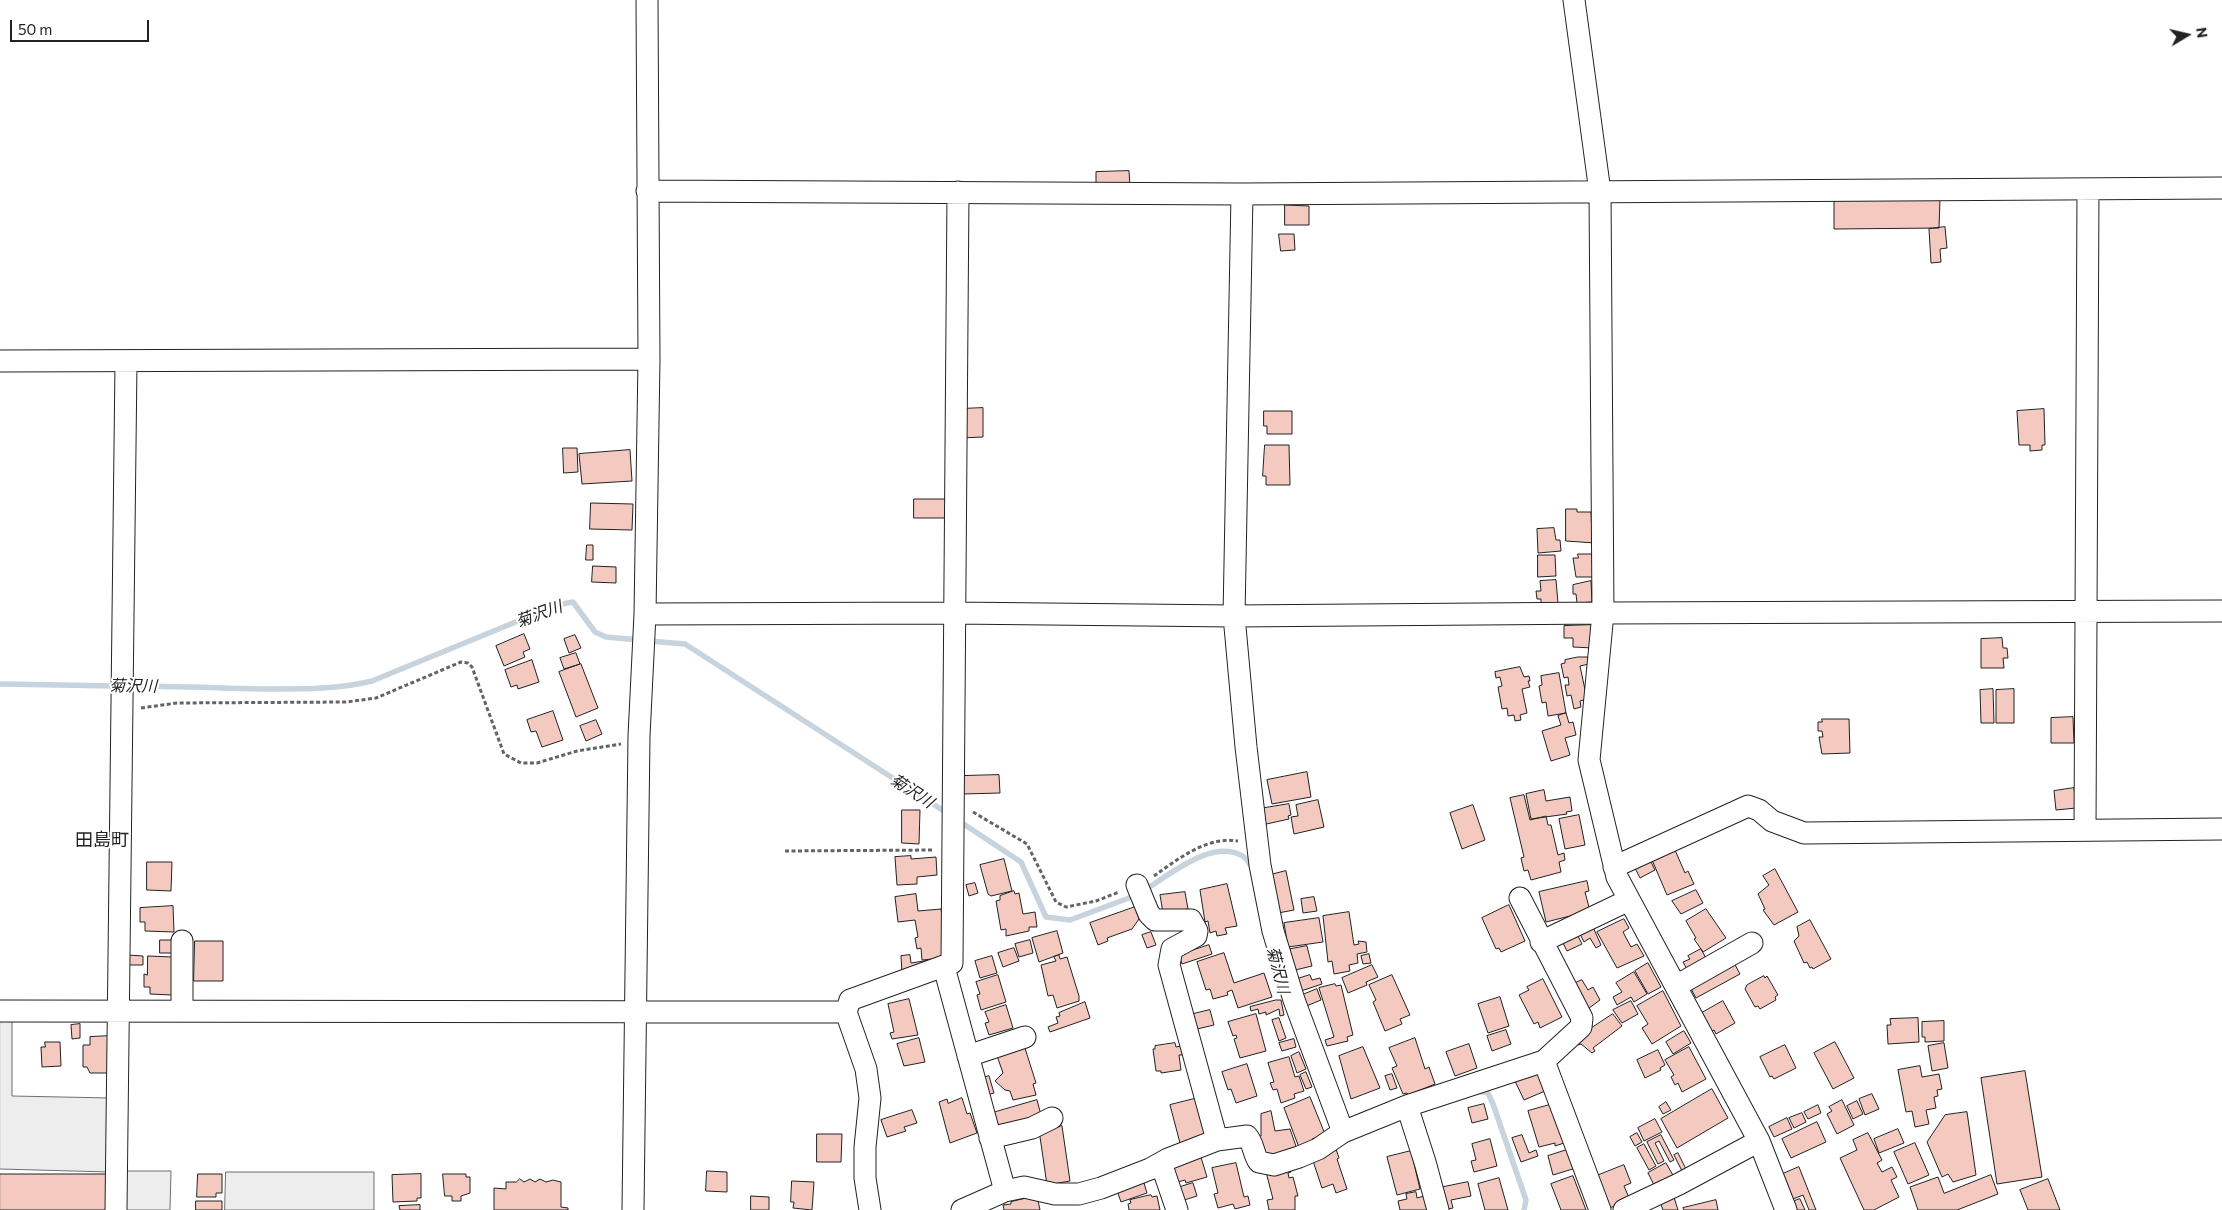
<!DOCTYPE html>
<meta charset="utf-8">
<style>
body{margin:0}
#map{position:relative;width:2222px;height:1210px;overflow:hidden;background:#fff;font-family:Commissioner,sans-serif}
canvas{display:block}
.north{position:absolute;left:2162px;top:10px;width:50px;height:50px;-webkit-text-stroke:4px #fff;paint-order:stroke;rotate:81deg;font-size:14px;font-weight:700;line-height:20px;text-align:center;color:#222}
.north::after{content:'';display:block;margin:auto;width:18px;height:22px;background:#222;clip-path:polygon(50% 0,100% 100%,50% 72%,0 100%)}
.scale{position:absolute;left:10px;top:20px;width:139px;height:22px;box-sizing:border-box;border:2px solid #222;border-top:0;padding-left:6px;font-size:15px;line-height:18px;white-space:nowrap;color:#222;-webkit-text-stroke:4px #fff;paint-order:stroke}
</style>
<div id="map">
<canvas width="2222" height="1210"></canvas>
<div class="north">N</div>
<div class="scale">50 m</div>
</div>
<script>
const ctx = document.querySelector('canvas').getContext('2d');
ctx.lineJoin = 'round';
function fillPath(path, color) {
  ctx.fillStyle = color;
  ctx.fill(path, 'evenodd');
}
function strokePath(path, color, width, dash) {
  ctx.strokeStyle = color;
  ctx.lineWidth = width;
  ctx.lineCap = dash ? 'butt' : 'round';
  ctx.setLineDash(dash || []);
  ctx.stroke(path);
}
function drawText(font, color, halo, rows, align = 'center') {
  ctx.font = font + ' Commissioner,"Noto Sans JP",sans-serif';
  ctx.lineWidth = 4;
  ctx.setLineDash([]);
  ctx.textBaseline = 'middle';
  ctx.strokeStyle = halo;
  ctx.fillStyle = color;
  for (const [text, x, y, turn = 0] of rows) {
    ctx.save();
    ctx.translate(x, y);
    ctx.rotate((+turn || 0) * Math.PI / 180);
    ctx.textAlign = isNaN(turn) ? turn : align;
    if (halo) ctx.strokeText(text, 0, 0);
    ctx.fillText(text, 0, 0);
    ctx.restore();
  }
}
const parking = new Path2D(`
 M0,1020H12V1096L111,1098L109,1172L0,1169Z
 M124,1171H171L170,1210H123Z
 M226,1172H374V1210H225Z`);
fillPath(parking, '#ededed');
strokePath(parking, '#6f6f6f', 1);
strokePath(new Path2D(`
 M649,641L685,644L947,813
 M0,684L117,686
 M127,686C171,686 216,688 261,689C299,689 336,690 372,681L557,605L573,602L595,632L606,637L640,640
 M959,821L1021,862L1046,917L1070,920L1137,895
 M1145,890C1169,875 1214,837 1244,857C1247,859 1250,865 1253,869
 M1477,1091L1488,1093L1493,1104L1526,1200L1524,1210`), '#c7d3dd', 5.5);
const building = new Path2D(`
 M1129,171L1130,186H1096V172Z
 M1940,199L1939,228L1834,229V201Z
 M1285,205L1309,206V225H1285Z
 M1945,227L1947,248L1940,249L1941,262L1931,263L1929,229Z
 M1279,234H1294L1295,250L1281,251Z
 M983,408V437L960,438L959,409Z
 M2044,409L2045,445H2042V450L2030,451V445H2019L2017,411Z
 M1264,411H1292V434H1267V426H1264Z
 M1265,445H1289L1290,485H1266V476H1263Z
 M563,448H577L578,472L564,473Z
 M630,450L632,481L582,484L579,454Z
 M914,499H947V518H914Z
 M591,503L633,504L632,530L590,529Z
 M1566,509H1577V512H1591L1592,535L1595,543L1566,541Z
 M1554,528L1556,540H1560L1561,551L1538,553L1537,529Z
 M587,545H593V560H586Z
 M1578,554H1592L1593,577H1576L1573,558H1578Z
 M1538,555H1555L1556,576L1538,577Z
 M593,566L616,567V583L592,582Z
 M1556,580L1558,603L1541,604V599H1537L1536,591H1541L1540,581Z
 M1591,581L1592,602L1577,603L1576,594H1573V585Z
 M1592,625L1593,648L1573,647V638H1564V626Z
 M524,634L530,649L523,652L525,657L504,666L496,646Z
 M575,635L581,648L569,653L564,639Z
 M2002,638L2003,648H2007L2008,658H2003L2004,668H1981V639Z
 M576,653L580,664L564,669L560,658Z
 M1578,657H1588L1589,664L1580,666L1587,699L1580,701L1581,707L1574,709L1571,695L1567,696L1565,685H1569L1568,677L1564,678L1561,664L1565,663V660Z
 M532,660L539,682L518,689L517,685L511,687L505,670Z
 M581,664L598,708L576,717L559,672Z
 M1520,667L1524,677L1529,676L1530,681H1528L1530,687L1522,689L1527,713L1520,715L1521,720L1515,721L1514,715L1508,716L1507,708L1502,709L1498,687L1502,686L1500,677L1496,678L1495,672Z
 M1559,673L1566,713L1548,716L1546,702L1542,703L1539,686L1542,685L1541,676Z
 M1993,689L1994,723H1981L1980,690Z
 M2014,689V723H1996V690Z
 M553,711L563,740L542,747L536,731L531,732L527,720Z
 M1566,713L1569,723L1573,722L1576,735L1565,738L1570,755L1551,761L1542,731L1561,725L1558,716Z
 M2073,717L2074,743H2051V718Z
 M1822,719H1849L1850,753L1822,754L1819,737H1823L1822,731H1818V722H1822Z
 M596,720L602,734L586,741L580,726Z
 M1307,772L1311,797L1272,804L1267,780Z
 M999,775L1000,793L963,794L962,776Z
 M2074,788L2076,808L2056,810L2054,791Z
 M1544,790L1546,801L1570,797L1572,811L1566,812L1567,814L1531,819L1526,794Z
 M1524,795L1530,820L1546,816L1548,825H1551L1558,855L1564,853L1565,860L1559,862L1561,872L1531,880L1528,870L1524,871L1521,858L1524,857L1510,798Z
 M1318,800L1324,827L1294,834L1291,817L1298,816L1296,805Z
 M1289,804L1291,815L1288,816L1289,819L1262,825L1259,809Z
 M1473,805L1485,840L1462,849L1450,813Z
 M902,810H920L919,844L902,843Z
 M1579,815L1585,845L1565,849L1559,819Z
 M1675,850L1685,873L1688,871L1694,884L1667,895L1652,860Z
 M911,856V859L936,857L937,875L917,877V884L897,885L895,857Z
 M1649,858L1655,870L1640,878L1634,866Z
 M1004,859L1012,891L991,896L988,894L980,865Z
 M147,862H172L171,891L147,890Z
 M1775,869L1798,912L1774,925L1763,910L1765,909L1758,894L1769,885L1763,876Z
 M1286,871L1294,910L1278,913L1270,875Z
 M1587,881L1589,891L1585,892L1590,911L1546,922L1539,892Z
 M975,883L978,893L969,896L966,885Z
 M1227,884L1237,926L1225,928L1227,934L1217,936L1216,931L1210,933L1208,921L1205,922L1200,890Z
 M1696,890L1703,903L1681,914L1672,901Z
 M1014,891L1015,894L1019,893L1023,914L1035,912L1037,927H1029V931L1006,936V929L1001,930L996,901L1000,900V896Z
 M1185,892L1188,909L1163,913L1160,895Z
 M916,894L918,911L941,909L947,951L945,958L922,960L921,948L917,949L915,938L918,937L915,920L898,922L895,897Z
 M1314,897L1317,911L1303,913L1301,899Z
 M1509,905L1525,941L1501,952L1499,948L1496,949L1482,918Z
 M173,906L174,932L145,931V922H140V908Z
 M1135,907L1139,919L1132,929L1107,938L1108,941L1098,945L1090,923Z
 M1706,909L1726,938L1703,952L1694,939L1696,938L1686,921Z
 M1349,912L1354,945L1359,944L1358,941L1366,942L1367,952L1357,954L1358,963L1349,965L1350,971L1334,974L1332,961L1328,962L1323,916Z
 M1319,918L1323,942L1288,947L1284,923Z
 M1624,919L1629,928L1623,932L1631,947L1637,944L1644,956L1617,968L1597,932Z
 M1810,920L1831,959L1813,969L1812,967L1810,968L1807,962L1804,963L1794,941L1799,936L1797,927Z
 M1593,927L1601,945L1596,948L1590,938L1584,942L1580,934Z
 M1057,931L1063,953L1039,962L1032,938Z
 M1151,932L1156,945L1147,948L1142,935Z
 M1577,934L1582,944L1567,951L1562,941Z
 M160,940H174V953H160Z
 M1030,940L1033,953L1019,957L1015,944Z
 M195,941H223V981H194Z
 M1209,945L1212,954L1182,964L1179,955Z
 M1307,946L1312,966L1291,971L1286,950Z
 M1014,948L1019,961L1003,967L998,953Z
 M1701,949L1708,962L1689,973L1683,962L1690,959L1688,956Z
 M1224,953L1234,983L1264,973L1272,997L1238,1008L1232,990L1227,992L1228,995L1213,999L1210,989L1206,990L1197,962Z
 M1369,954L1371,963L1363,964L1361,956Z
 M128,955L143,956V965H128Z
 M910,955L911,963L936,959L902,974L901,956Z
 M1059,955L1060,959L1067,957L1079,996V1001L1057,1008L1053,995L1048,996L1041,965L1056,961L1054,957Z
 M148,956L173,957L172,995L150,994V987H144V974L147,975Z
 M992,956L997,973L980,978L975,961Z
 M1733,961L1740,974L1696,998L1689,985Z
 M1648,963L1661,987L1648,994L1635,971Z
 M1372,965L1378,977L1366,982L1367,985L1348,993L1342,978Z
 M1634,972L1647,994L1634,1002L1631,997L1617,1005L1613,997L1622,992L1616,983Z
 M998,975L1006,1002L981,1010L977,995L980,994L976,982Z
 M1310,975L1312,980L1320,978L1322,984L1298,992L1294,980Z
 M1392,975L1410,1015L1400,1019L1402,1024L1385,1031L1373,1002L1376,1000L1369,985Z
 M1764,976L1765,978L1767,976L1778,995L1775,997L1776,1000L1760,1009L1758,1006L1755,1007L1745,989L1747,985Z
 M1543,979L1562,1017L1540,1028L1538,1022L1534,1024L1519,995L1529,990L1527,987Z
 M1582,980L1588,990L1593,987L1600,1000L1585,1011L1571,985Z
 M1335,984L1336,986L1341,985L1353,1035L1347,1037L1348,1041L1327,1046L1325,1040L1334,1037L1319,988Z
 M1317,989L1321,1000L1304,1007L1300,996Z
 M1663,991L1681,1026L1652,1044L1642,1028L1648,1024L1637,1006Z
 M1500,997L1509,1026L1488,1033L1478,1004Z
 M909,999L918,1035L892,1039L890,1033L894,1032L888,1004Z
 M1276,1000H1281L1284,1015L1280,1016L1279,1009L1266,1015V1012L1259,1014L1258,1009L1251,1011L1250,1007Z
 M1631,1001L1638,1014L1622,1023L1613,1010Z
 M1723,1001L1735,1023L1716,1034L1714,1030L1711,1032L1700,1014Z
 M1085,1002L1090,1018L1050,1032L1048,1027L1058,1023L1056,1017L1060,1016L1059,1013Z
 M1006,1005L1013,1028L989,1035L985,1023L989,1022L985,1012Z
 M1210,1010L1214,1025L1193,1030L1189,1015Z
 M1256,1014L1266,1051L1240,1058L1234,1039L1237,1038L1236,1035L1233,1036L1228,1022Z
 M1613,1014L1622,1026L1593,1048L1595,1051L1592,1053L1581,1044L1578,1045L1575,1039Z
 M1279,1018L1286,1038L1279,1041L1272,1020Z
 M1918,1018L1919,1042L1888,1044L1887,1025H1891L1890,1019Z
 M1944,1021V1041L1925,1042V1037H1922V1022Z
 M80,1024V1038L72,1039L71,1025Z
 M1506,1030L1511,1044L1492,1051L1487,1036Z
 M1684,1031L1691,1043L1673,1054L1666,1042Z
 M110,1036L111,1073H90L87,1067H83V1045H90V1037Z
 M919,1038L925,1062L904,1066L897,1044Z
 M1415,1038L1425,1069L1429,1067L1435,1084L1408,1095L1407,1093L1403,1094L1392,1068L1397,1066L1389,1048Z
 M1294,1039L1296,1047L1282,1051L1279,1043Z
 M45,1042H60L61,1066L42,1067L41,1047H45Z
 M1835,1042L1854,1078L1833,1089L1814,1053Z
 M1175,1043L1176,1047L1181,1046L1183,1055H1179L1181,1070L1161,1073V1071H1156L1153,1049H1155V1046Z
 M1944,1043L1948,1068L1932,1071L1928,1046Z
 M1469,1044L1477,1068L1455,1076L1446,1052Z
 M1024,1045L1036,1083L1033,1084L1036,1095L1013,1100L1010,1091L1005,1090L995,1081L1003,1073L996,1053Z
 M1785,1045L1796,1068L1774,1079L1772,1076L1770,1077L1760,1057Z
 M1363,1047L1380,1088L1351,1099L1339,1056Z
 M1689,1047L1706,1079L1682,1092L1678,1083L1675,1085L1671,1077L1674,1075L1665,1060Z
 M1658,1050L1665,1065L1660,1068L1661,1070L1645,1078L1637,1060Z
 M1299,1052L1306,1069L1297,1073L1291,1056Z
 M1289,1057L1295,1077L1299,1076L1304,1091L1294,1094L1295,1098L1281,1103L1277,1089L1273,1090L1270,1083L1274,1082L1268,1063Z
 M1247,1064L1257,1096L1236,1103L1231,1089L1228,1090L1222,1072Z
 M1920,1066L1922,1077L1939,1074L1942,1089L1937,1090L1938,1096L1934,1097L1936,1108L1926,1110L1929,1124L1915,1127L1912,1111L1906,1112L1898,1070Z
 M1536,1069L1545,1091L1524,1100L1514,1079Z
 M2025,1071L2042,1177L1997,1184L1981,1078Z
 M1306,1072L1312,1087L1306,1089L1300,1075Z
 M1392,1074L1397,1088L1390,1090L1385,1076Z
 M989,1076L994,1093L984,1096L979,1079Z
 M1712,1089L1728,1118L1677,1148L1661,1119Z
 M1872,1094L1879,1109L1865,1115L1859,1099Z
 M1310,1097L1325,1134L1312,1139L1314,1143L1300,1150L1284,1108Z
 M962,1098L967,1114L970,1113L977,1133L950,1143L939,1102L947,1099L948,1103Z
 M1198,1098L1207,1139L1180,1143L1170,1105Z
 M1037,1100L1041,1115L994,1131L989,1114Z
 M1842,1100L1854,1125L1837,1134L1827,1114L1832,1111L1829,1107Z
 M1857,1101L1863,1114L1853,1119L1847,1106Z
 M1666,1102L1671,1110L1663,1114L1659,1107Z
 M1484,1104L1488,1119L1472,1123L1468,1108Z
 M1553,1104L1564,1143L1555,1146V1143L1539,1147L1528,1111Z
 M1818,1105L1821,1113L1808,1119L1804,1112Z
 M912,1110L917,1123L904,1127L906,1131L887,1137L881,1120Z
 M1271,1111L1275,1131L1290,1129L1297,1149L1269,1160L1258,1137L1261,1136V1114Z
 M1967,1112L1976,1175L1953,1182L1948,1174L1942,1177L1927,1142L1945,1115Z
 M1802,1113L1806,1122L1794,1128L1789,1118Z
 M1787,1118L1792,1129L1774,1137L1769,1127Z
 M1655,1119L1662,1132L1644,1141L1638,1128Z
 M1817,1122L1826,1142L1791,1158L1782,1139Z
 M1062,1126L1070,1181L1047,1185L1039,1130Z
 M1898,1129L1904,1143L1879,1153L1874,1139Z
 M1637,1133L1642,1142L1635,1146L1630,1137Z
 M1868,1133L1882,1160L1877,1163L1882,1172L1892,1167L1897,1177L1891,1180L1899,1197L1874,1210H1864L1840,1158L1857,1150L1853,1140Z
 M817,1134H842L841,1162H817Z
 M1522,1135L1529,1153L1536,1150L1538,1156L1521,1162L1512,1138Z
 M1661,1135L1674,1160L1670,1162L1659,1141L1655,1143L1664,1161L1658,1164L1647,1142Z
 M1490,1139L1497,1166L1474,1172L1471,1161L1476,1160L1472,1144Z
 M1915,1143L1929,1175L1908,1184L1894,1152Z
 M1644,1144L1656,1166L1649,1170L1637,1148Z
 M1336,1149L1339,1158L1337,1159L1347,1189L1336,1193L1333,1184L1322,1188L1313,1161L1326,1157L1325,1153Z
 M1570,1149L1576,1168L1553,1175L1548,1156Z
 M1411,1151L1420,1189L1397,1195L1387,1157Z
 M1678,1153L1687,1171L1683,1173L1674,1155Z
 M1200,1154L1207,1177L1186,1183L1185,1180L1178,1182L1172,1163Z
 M1236,1163L1244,1197L1248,1196L1250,1205L1235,1209L1233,1204L1218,1208L1214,1194L1218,1193L1212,1168Z
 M1666,1163L1674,1177L1655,1187L1648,1173Z
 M1624,1165L1631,1183L1624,1186L1630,1200L1607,1209L1594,1177Z
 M1290,1166L1291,1172L1288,1173L1289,1178L1293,1177L1298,1196H1295V1210H1269L1267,1200L1273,1199L1266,1172Z
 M1799,1167L1816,1210H1809L1803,1195L1788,1201L1778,1176Z
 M707,1171L727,1172V1192L706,1191Z
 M0,1174H106V1210H0Z
 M198,1174H222V1193H216V1197H197Z
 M421,1174V1198H417V1201L393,1202L392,1175Z
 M443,1174H466V1177H470V1193L461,1196V1201H452V1196H445Z
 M1991,1175L1998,1194L1957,1210H1918L1910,1187L1938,1177L1944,1193Z
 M1573,1176L1586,1210H1561L1551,1184Z
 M1499,1178L1508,1210H1485L1478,1184Z
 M520,1179L524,1182L530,1179L535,1182L540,1179L546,1182L553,1180L561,1182V1207L568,1208V1210H494V1188L506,1189V1182H516Z
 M2048,1179L2060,1210H2028L2020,1190Z
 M1143,1180L1147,1193L1121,1202L1116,1188Z
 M792,1181L814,1182L812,1210L793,1208L794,1202H791Z
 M1468,1182L1471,1196L1451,1200L1453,1208L1443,1210L1439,1188Z
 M1193,1183L1197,1196L1181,1201L1177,1188Z
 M1416,1192L1417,1198L1424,1196L1427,1210H1400L1398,1201L1407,1199L1406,1194Z
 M1673,1194L1678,1210H1663L1659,1199Z
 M1151,1195L1152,1197L1157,1196L1160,1210H1129L1128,1204L1131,1203L1130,1200Z
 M751,1196L769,1197V1210H751Z
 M1037,1196L1040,1210H1004L1003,1205L1011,1204V1202Z
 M1800,1199L1805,1210H1792L1789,1203Z
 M1716,1200L1718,1210H1684L1683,1208Z
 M196,1201H222V1210H196Z
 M420,1205V1210H400L399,1206Z`);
fillPath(building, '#f3c9c0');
strokePath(building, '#222', 1);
const minor = new Path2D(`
 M1574,0L1600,192L1603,613L1589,760L1617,877L1759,1141L1786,1210
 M647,191L1242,194L2222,188
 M1242,194L1234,616L1246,747L1260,865L1273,931L1294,1000L1343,1132
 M0,361L649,359
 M645,614L954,613L1234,616L1603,613L2222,611
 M2085,829L2088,189
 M1614,867L1748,806L1759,810L1772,821L1804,833L2222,829
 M1137,885L1149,914L1155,920H1191L1197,931L1196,936L1172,949L1169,965L1217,1140
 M1520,898L1582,1018L1581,1027L1544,1061
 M1541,942L1629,900
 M944,967L1005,1191
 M1676,986L1752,943
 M0,1011L846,1012
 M182,1011V941
 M968,1056L1025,1037
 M1407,1106L1425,1162L1438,1210
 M990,1138L1032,1128L1052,1118
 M1161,1163L1177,1210
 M116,1210L126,362
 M633,1210L639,736L645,614L649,359L647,0
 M870,1210L865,1178V1147L870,1098L866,1069L846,1012L850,1000L952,963L958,192
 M962,1210L1005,1191L1024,1187L1055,1194H1079L1101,1188L1150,1169L1168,1159L1217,1140L1247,1136C1254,1144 1253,1154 1259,1162L1274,1165L1299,1157L1318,1149L1343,1132L1407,1106L1544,1061L1600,1210
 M1624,1210L1679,1184L1759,1141`);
strokePath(minor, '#222', 23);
strokePath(new Path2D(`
 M141,708L177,703L346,702L376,698L461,662L468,663L472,667L504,754L521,763H537L577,751L621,744
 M973,812L1027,844L1056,902L1066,907L1096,901L1119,892
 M785,851L934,850
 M1154,876C1178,859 1207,836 1238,841`), '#646464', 3, [4, 2.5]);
strokePath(minor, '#fff', 21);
drawText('italic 16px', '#222', '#fff', [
 ["菊沢川",539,614,-20],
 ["菊沢川",133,686,1],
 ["菊沢川",912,791,33],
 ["菊沢川",1278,970,76]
]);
drawText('18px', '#222', '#fff', [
 ["田島町",102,840]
]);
</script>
